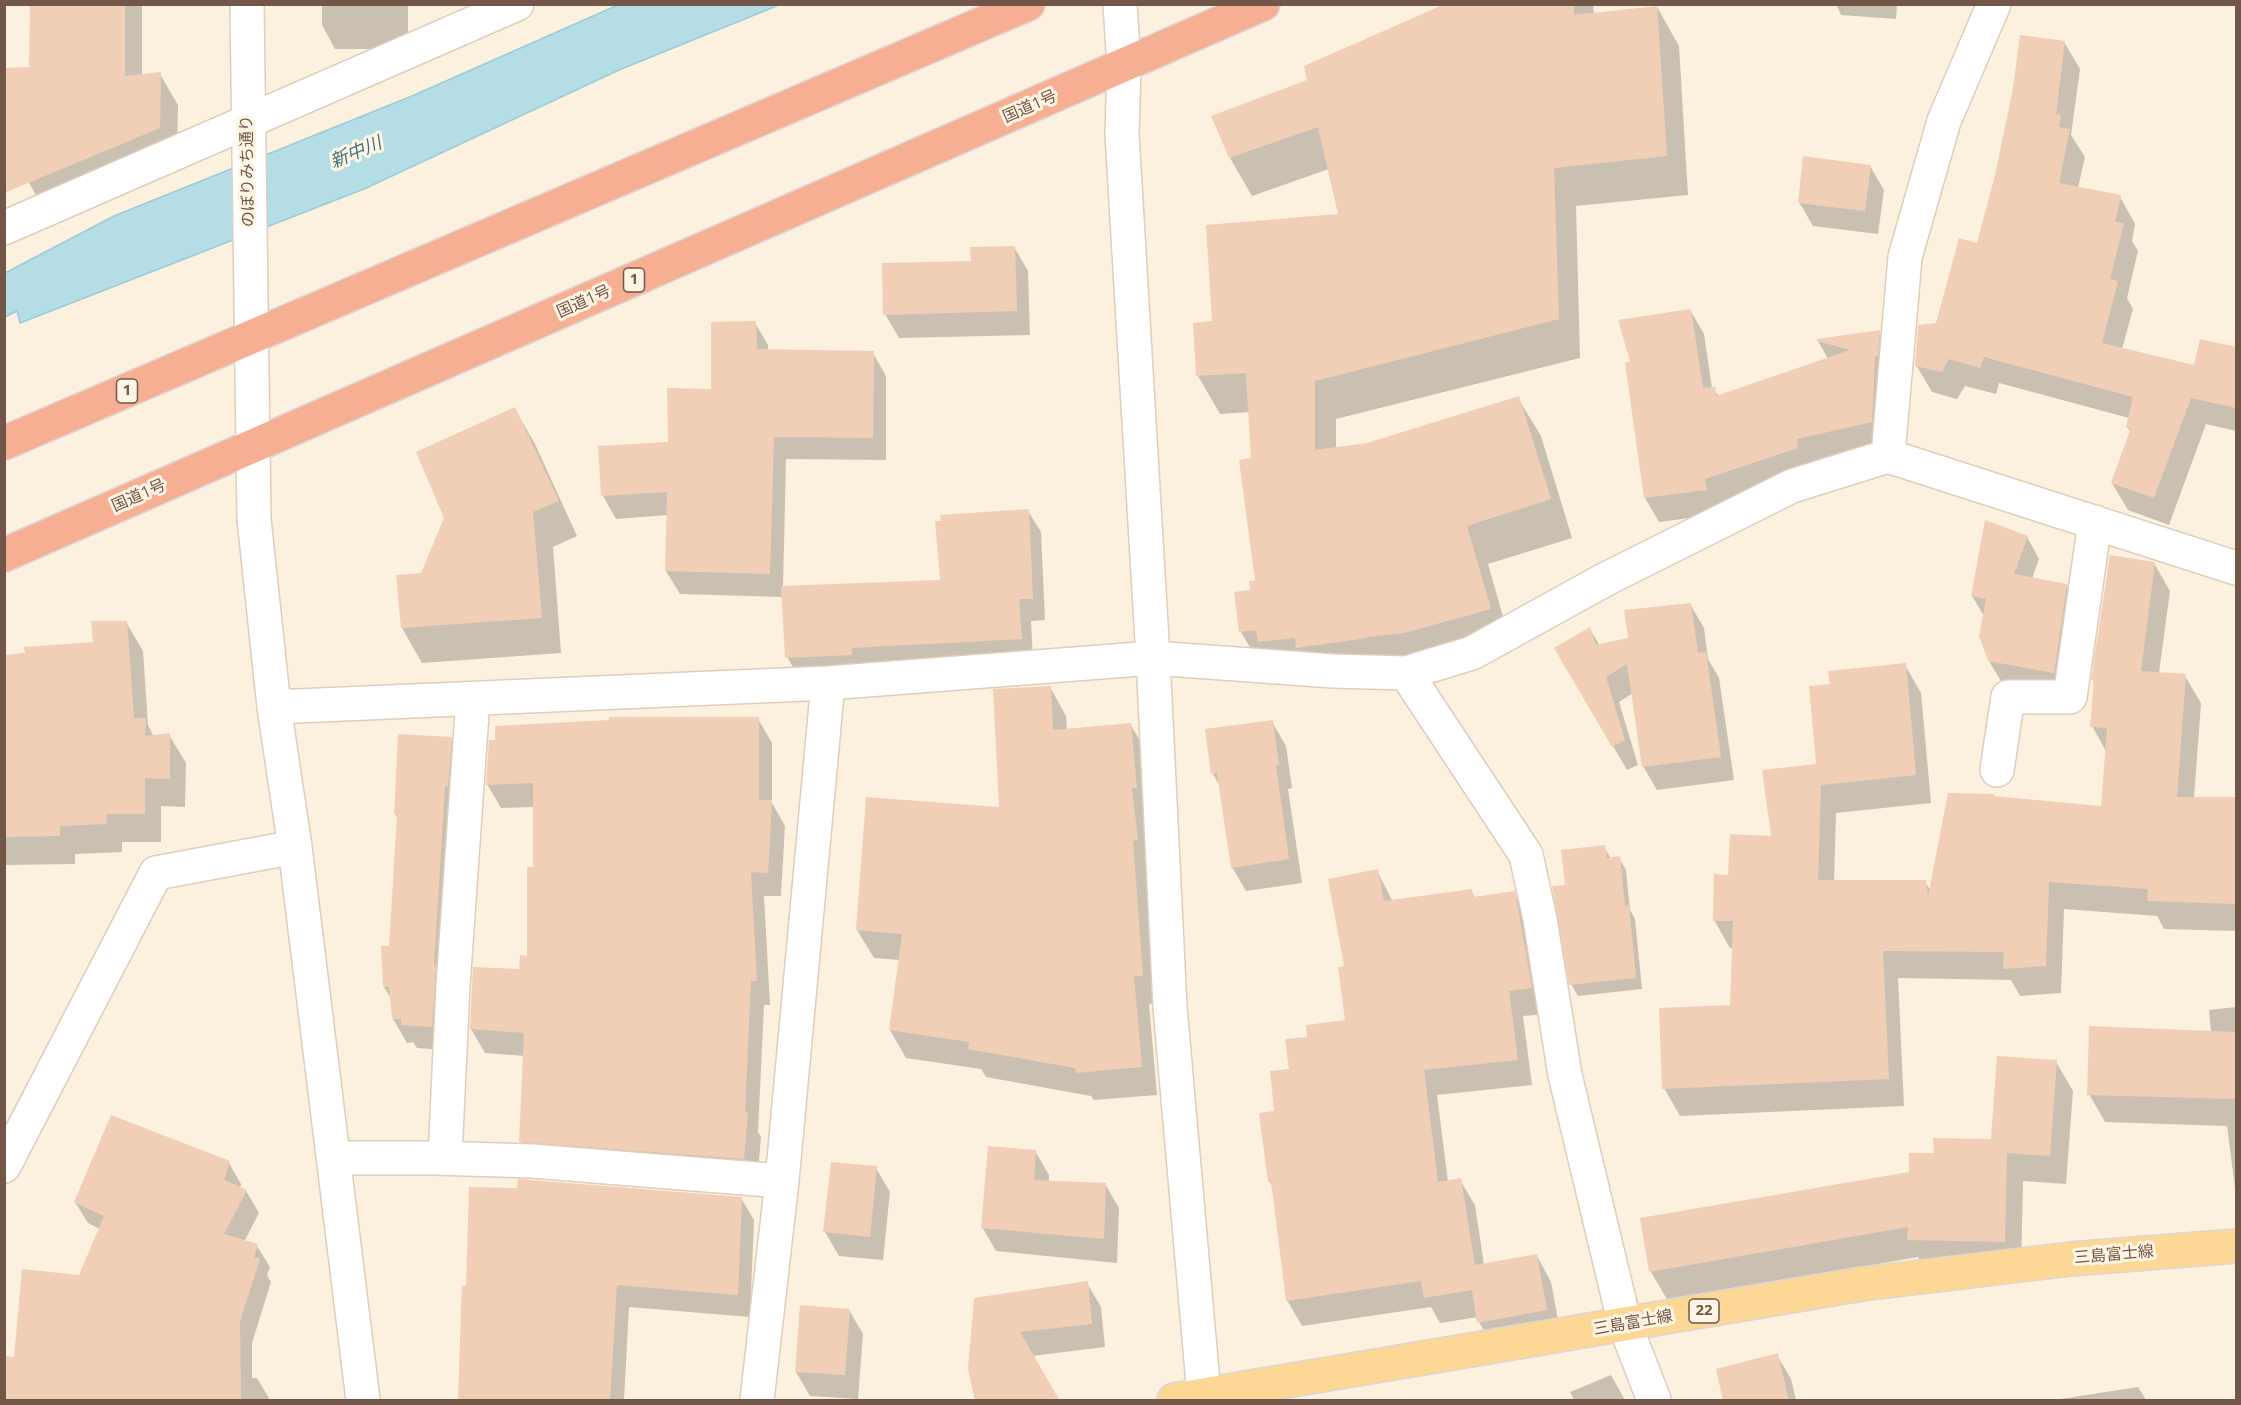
<!DOCTYPE html>
<meta charset="utf-8">
<style>
body{margin:0}
#map{position:relative;width:2241px;height:1405px;overflow:hidden;background:#fcf1de;font-family:"Open Sans",sans-serif}
canvas{display:block}
.frame{position:absolute;inset:0;border:6px solid #725647;pointer-events:none}
</style>
<div id="map">
<canvas width="2241" height="1405"></canvas>
<div class="frame"></div>
</div>
<script>
const ctx = document.querySelector('canvas').getContext('2d');
ctx.lineJoin = 'round';
function fillPath(path, color) {
  ctx.fillStyle = color;
  ctx.fill(path, 'evenodd');
}
function strokePath(path, color, width, dash) {
  ctx.strokeStyle = color;
  ctx.lineWidth = width;
  ctx.lineCap = dash ? 'butt' : 'round';
  ctx.setLineDash(dash || []);
  ctx.stroke(path);
}
function drawText(font, color, halo, rows, align = 'center') {
  ctx.font = font + ' "Open Sans","Noto Sans JP",sans-serif';
  ctx.lineWidth = 6;
  ctx.setLineDash([]);
  ctx.textBaseline = 'middle';
  ctx.strokeStyle = halo;
  ctx.fillStyle = color;
  for (const [text, x, y, turn = 0] of rows) {
    ctx.save();
    ctx.translate(x, y);
    ctx.rotate((+turn || 0) * Math.PI / 180);
    ctx.textAlign = isNaN(turn) ? turn : align;
    if (halo) ctx.strokeText(text, 0, 0);
    ctx.fillText(text, 0, 0);
    ctx.restore();
  }
}
const water = new Path2D(`
 M618,5H779L619,70L364,189L20,323L17,311L5,317V273L114,216L412,96Z`);
fillPath(water, '#b4dde5');
strokePath(water, '#9acdd7', 1.5);
fillPath(new Path2D(`
 M31,4H142V76L160,74L178,105L177,160L47,214L29,183Z
 M322,4H408V49H335L322,25Z
 M1449,4H1593L1594,15L1657,7L1679,46L1688,195L1576,206L1580,358L1336,419V449L1368,445L1518,398L1541,436L1572,538L1488,564L1512,648L1263,670L1241,632L1236,593L1252,592L1256,581L1250,412L1220,414L1198,376L1214,323L1340,215L1329,169L1252,196L1230,158L1309,81Z
 M1836,4H1897L1896,19L1841,15Z
 M2064,42L2080,69L2071,135L2085,157L2078,188L2120,197L2135,224L2132,241L2138,251L2127,298L2133,309L2122,349L2195,367L2201,341L2236,348V431L2206,424L2169,525L2128,510L2112,483L2131,432L2127,427L2129,418L1999,383L1996,394L1965,386L1957,399L1932,392L1916,365L1978,245Z
 M1870,166L1884,190L1878,234L1813,226L1799,202Z
 M1014,247L1028,271L1030,335L899,338L885,314L972,262Z
 M1690,310L1704,334L1712,388L1719,396L1828,359L1818,341L1879,332L1893,356L1885,445L1809,463L1811,472L1718,503L1720,514L1659,522L1645,498Z
 M755,323L768,345V351L873,353L886,376V460L786,459L783,588L941,581L1028,511L1041,532L1045,620L1031,621L1033,661L800,679L787,657L783,597L680,594L666,571L668,515L616,519L603,496L669,443L713,391Z
 M515,409L535,444L577,536L553,547L561,653L422,663L402,628Z
 M2027,537L2039,559L2032,579L2066,585L2079,607L2066,694L2002,683L1989,661L1984,616L1972,596Z
 M2154,563L2170,591L2159,673L2185,676L2201,703L2194,798L2236,799V931L2164,929L2157,916L2064,909L2061,993L2020,996L2011,980L1898,978L1904,1106L1680,1116L1664,1088L1731,1007L1733,948H1730L1714,920L1730,876L1773,837L1818,766L1831,686L1905,665L1921,693L1931,803L1836,813L1834,882H1925L1931,891L1995,798L2103,808L2107,753L2092,726L2095,684L2093,680Z
 M1690,604L1704,628L1708,659L1719,678L1734,780L1657,790L1643,766L1633,693L1619,702L1638,765L1627,770L1556,649L1590,629L1600,646L1630,639Z
 M126,622L143,651L148,725L154,737L169,735L186,763L185,807L161,806V842H122V852L75,854V864L4,865V656L94,643Z
 M1050,687L1066,716L1067,731L1131,725L1147,753L1159,1003L1149,1004L1157,1095L1094,1100L1091,1096L986,1077L981,1069L906,1058L890,1030L900,960L874,958L857,930L1000,809Z
 M758,719L772,743V803L785,826L781,896H764L770,1005H764L758,1132L761,1137L757,1183L535,1166L521,1141L525,1056L485,1053L471,1029L521,970L529,958L534,869L535,807L501,808L487,784Z
 M1272,722L1286,746L1292,788L1288,789L1302,883L1246,891L1232,867L1221,788L1213,774Z
 M451,739L464,763L445,1050L417,1048L413,1042L407,1043L393,1019L392,1000L384,987L390,948L398,818L395,814Z
 M1604,847L1611,859L1619,858L1626,870L1630,910L1635,919L1642,989L1578,996L1571,984L1567,886Z
 M1377,871L1393,902L1471,890L1475,898L1514,893L1529,919L1546,1014L1523,1016L1532,1085L1437,1095L1448,1182L1460,1180L1475,1205L1484,1265L1537,1256L1551,1282L1561,1336L1494,1348L1479,1322L1478,1317L1440,1323L1431,1307L1302,1326L1287,1300L1273,1187L1269,1181L1275,1112L1291,1070L1309,1038L1346,1022V968Z
 M2236,1007V1196L2227,1126L2105,1122L2089,1094L2211,1033L2209,1010Z
 M2056,1062L2073,1091L2066,1184L2023,1181L2021,1271L1926,1269L1918,1257L1668,1301L1651,1272L1641,1219L1910,1173L1935,1154L1993,1140Z
 M1035,1151L1049,1175V1182L1105,1184L1119,1208L1117,1263L996,1251L982,1227Z
 M229,1163L241,1184L240,1189L246,1191L259,1213L244,1242L257,1246L270,1267L267,1275L271,1282L252,1343V1378H257L270,1400H4L15,1358L80,1276L100,1229L88,1223L75,1202Z
 M876,1168L890,1192L883,1260L839,1256L825,1232Z
 M741,1198L754,1220L750,1317L629,1307L624,1400H460L462,1310Z
 M1087,1283L1101,1307L1105,1347L1032,1356L976,1300Z
 M849,1310L863,1334L858,1399L810,1396L796,1372Z
 M1777,1355L1791,1379L1796,1400H1723Z
 M1611,1375L1625,1400H1574L1570,1392Z
 M2138,1387L2146,1400H2054Z`), '#0003');
fillPath(new Path2D(`
 M30,4H125V76L161,72L160,128L4,193V68L29,67Z
 M1445,4H1574V15L1657,6L1667,156L1554,168L1559,319L1315,381V450L1367,443L1519,396L1551,499L1467,526L1491,609L1404,633L1367,637V638L1296,648L1295,638L1258,642L1256,630L1239,632L1234,592L1250,590L1249,581L1255,580L1239,460L1251,458L1246,373L1196,376L1193,323L1212,321L1206,225L1338,214L1318,127L1229,158L1211,116L1307,80L1304,66Z
 M2020,35L2065,41L2056,114L2061,115L2059,127L2070,129L2059,183L2121,195L2115,222L2124,223L2110,279L2118,281L2102,343L2194,365L2200,339L2236,347V408L2191,398L2154,498L2111,483L2131,428L2126,427L2133,397L1984,357L1980,368L1949,359L1942,372L1915,366L1918,325L1936,323L1959,238L1977,243L1995,175L2013,88Z
 M1803,156L1871,165L1865,211L1798,203Z
 M1015,246L1017,311L883,315L882,263L971,261L970,247Z
 M1691,309L1703,388L1715,387L1716,396L1850,350L1817,341V339L1880,330L1878,356H1875L1872,422L1797,439L1798,448L1705,479L1707,490L1644,498L1625,363L1630,361L1618,320Z
 M756,321L757,349L874,351L873,438L774,437L770,574L665,571L667,492L601,496L598,446L668,442L667,388L711,389V322Z
 M515,407L559,501L533,512L542,618L401,628L396,575L421,573L444,518L416,452Z
 M1029,509L1033,599H1019L1022,639L852,648V655L785,658L781,586L940,580L935,521H941L940,515Z
 M1985,520L2028,536L2014,574L2067,584L2054,673L1988,661L1979,636L1986,599L1971,596Z
 M2110,555L2155,562L2141,671L2186,674L2177,797H2236V904L2147,901L2148,889L2049,882L2046,966L2003,969L2004,952L1883,951L1889,1079L1662,1089L1659,1008L1730,1005L1733,921H1713L1714,874L1728,875L1730,834L1771,836L1762,770L1816,764L1809,686L1830,684L1828,671L1906,663L1916,775L1821,785L1818,880H1926L1928,896L1948,793L1994,794V796L2101,806L2107,728L2090,727L2094,680H2091Z
 M1691,603L1698,653L1706,652L1721,757L1642,767L1627,664L1606,677L1625,740L1612,747L1554,648L1590,627L1596,645L1628,638L1624,610Z
 M91,621H127L134,718H146L145,736L170,733V779L145,778V814H107L106,824L60,826V836L4,837V655L25,653L24,647L93,642Z
 M1051,686L1053,730L1131,723L1137,788H1132L1138,840L1133,841L1143,976H1134L1142,1067L1076,1073L1075,1068L968,1049L969,1042L889,1030L902,934L856,930L866,797L999,807L993,689Z
 M609,717H759V800H772L768,873L751,872L757,981H751L745,1112H748L744,1159L519,1142L524,1033L470,1029L473,967L519,969L520,955L527,956V867H533V783L486,785L489,740H495V726L609,720Z
 M1273,720L1279,765H1276L1289,859L1231,868L1217,773L1211,774L1205,729Z
 M398,734L452,737L448,786H445L434,965H436L432,1027L401,1025V1019H392L389,987H383L381,946H389L397,815L394,814Z
 M1605,845L1607,858L1620,856L1625,906L1629,905L1636,978L1569,985L1552,886L1565,885L1561,850Z
 M1378,869L1384,901L1472,889L1473,897L1515,891L1532,988L1509,991L1518,1060L1424,1070L1438,1182L1461,1178L1475,1265L1537,1254L1547,1310L1477,1323L1472,1290L1424,1298L1421,1281L1286,1301L1271,1181L1268,1182L1259,1113L1274,1111L1270,1071L1289,1069L1285,1039L1307,1037L1306,1025L1345,1020L1338,967L1344,966L1328,879Z
 M2089,1026L2236,1032V1099L2087,1095Z
 M1997,1056L2057,1060L2050,1156L2007,1153L2005,1242L1907,1240L1908,1227L1649,1272L1640,1218L1909,1172V1153H1934L1933,1138L1991,1139Z
 M111,1115L230,1161L224,1180L247,1190L224,1234L258,1244L254,1257L260,1259L240,1321L241,1401H4V1356L14,1357L22,1269L79,1275L104,1216L74,1202Z
 M988,1146L1036,1150L1034,1180L1106,1183L1104,1239L981,1228Z
 M831,1162L877,1166L870,1237L823,1232Z
 M518,1179L742,1197L738,1295L617,1285L610,1401H458L461,1310L462,1286H466L469,1187L517,1188Z
 M1088,1281L1092,1324L1020,1332L1060,1401H975L968,1369L974,1298Z
 M800,1305L850,1309L845,1375L795,1372Z
 M1778,1353L1789,1401H1723L1716,1369Z`), '#f1ceb6');
const minor = new Path2D(`
 M247,4L254,519L274,707L295,847L363,1400
 M1120,4L1124,66L1122,134L1153,658L1170,1007L1204,1395
 M4,228L517,4
 M1888,456L1905,257L1944,121L1994,4
 M1406,673L1526,855L1540,919L1565,1075L1625,1325L1654,1400
 M274,707L828,683L1153,658L1333,671L1406,673L1472,653L1606,579L1792,486L1888,456L2236,568
 M1997,770L2008,697H2070L2095,522
 M334,1158H433L532,1161L782,1181
 M445,1158L453,986L473,699
 M4,1166L156,873L295,847
 M757,1400L782,1181L828,683`);
const major = new Path2D(`
 M1174,1400L1862,1284L2071,1259L2236,1246`);
const highway = new Path2D(`
 M4,443L1028,4
 M4,555L1263,4`);
strokePath(minor, '#e0cdbb', 36);
strokePath(major, '#ddd6d3', 36);
strokePath(highway, '#ddd6d3', 36);
strokePath(minor, '#fff', 33);
strokePath(major, '#fcd796', 33);
strokePath(highway, '#f7af94', 33);
for (const [x, y, w] of [
 [634,280,21],
 [127,391,21],
 [1704,1311,30]
]) {
  const box = new Path2D();
  box.roundRect(x - w / 2, y - 12, w, 24, 4.5);
  ctx.fillStyle = '#fff5e4';
  ctx.fill(box);
  strokePath(box, '#725647', 1.5);
}
drawText('bold 15px', '#725647', null, [
 ["1",634,280],
 ["1",127,391],
 ["22",1704,1311]
]);
drawText('16px', '#725647', '#fff5e4', [
 ["国道1号",1030,107,-24],
 ["のぼりみち通り",248,171,-91],
 ["国道1号",584,302,-24],
 ["国道1号",139,496,-24],
 ["三島富士線",2114,1255,-5],
 ["三島富士線",1633,1323,-10]
]);
drawText('italic 18px', '#3e737f', '#fff5e4', [
 ["新中川",356,153,-23]
]);
</script>
